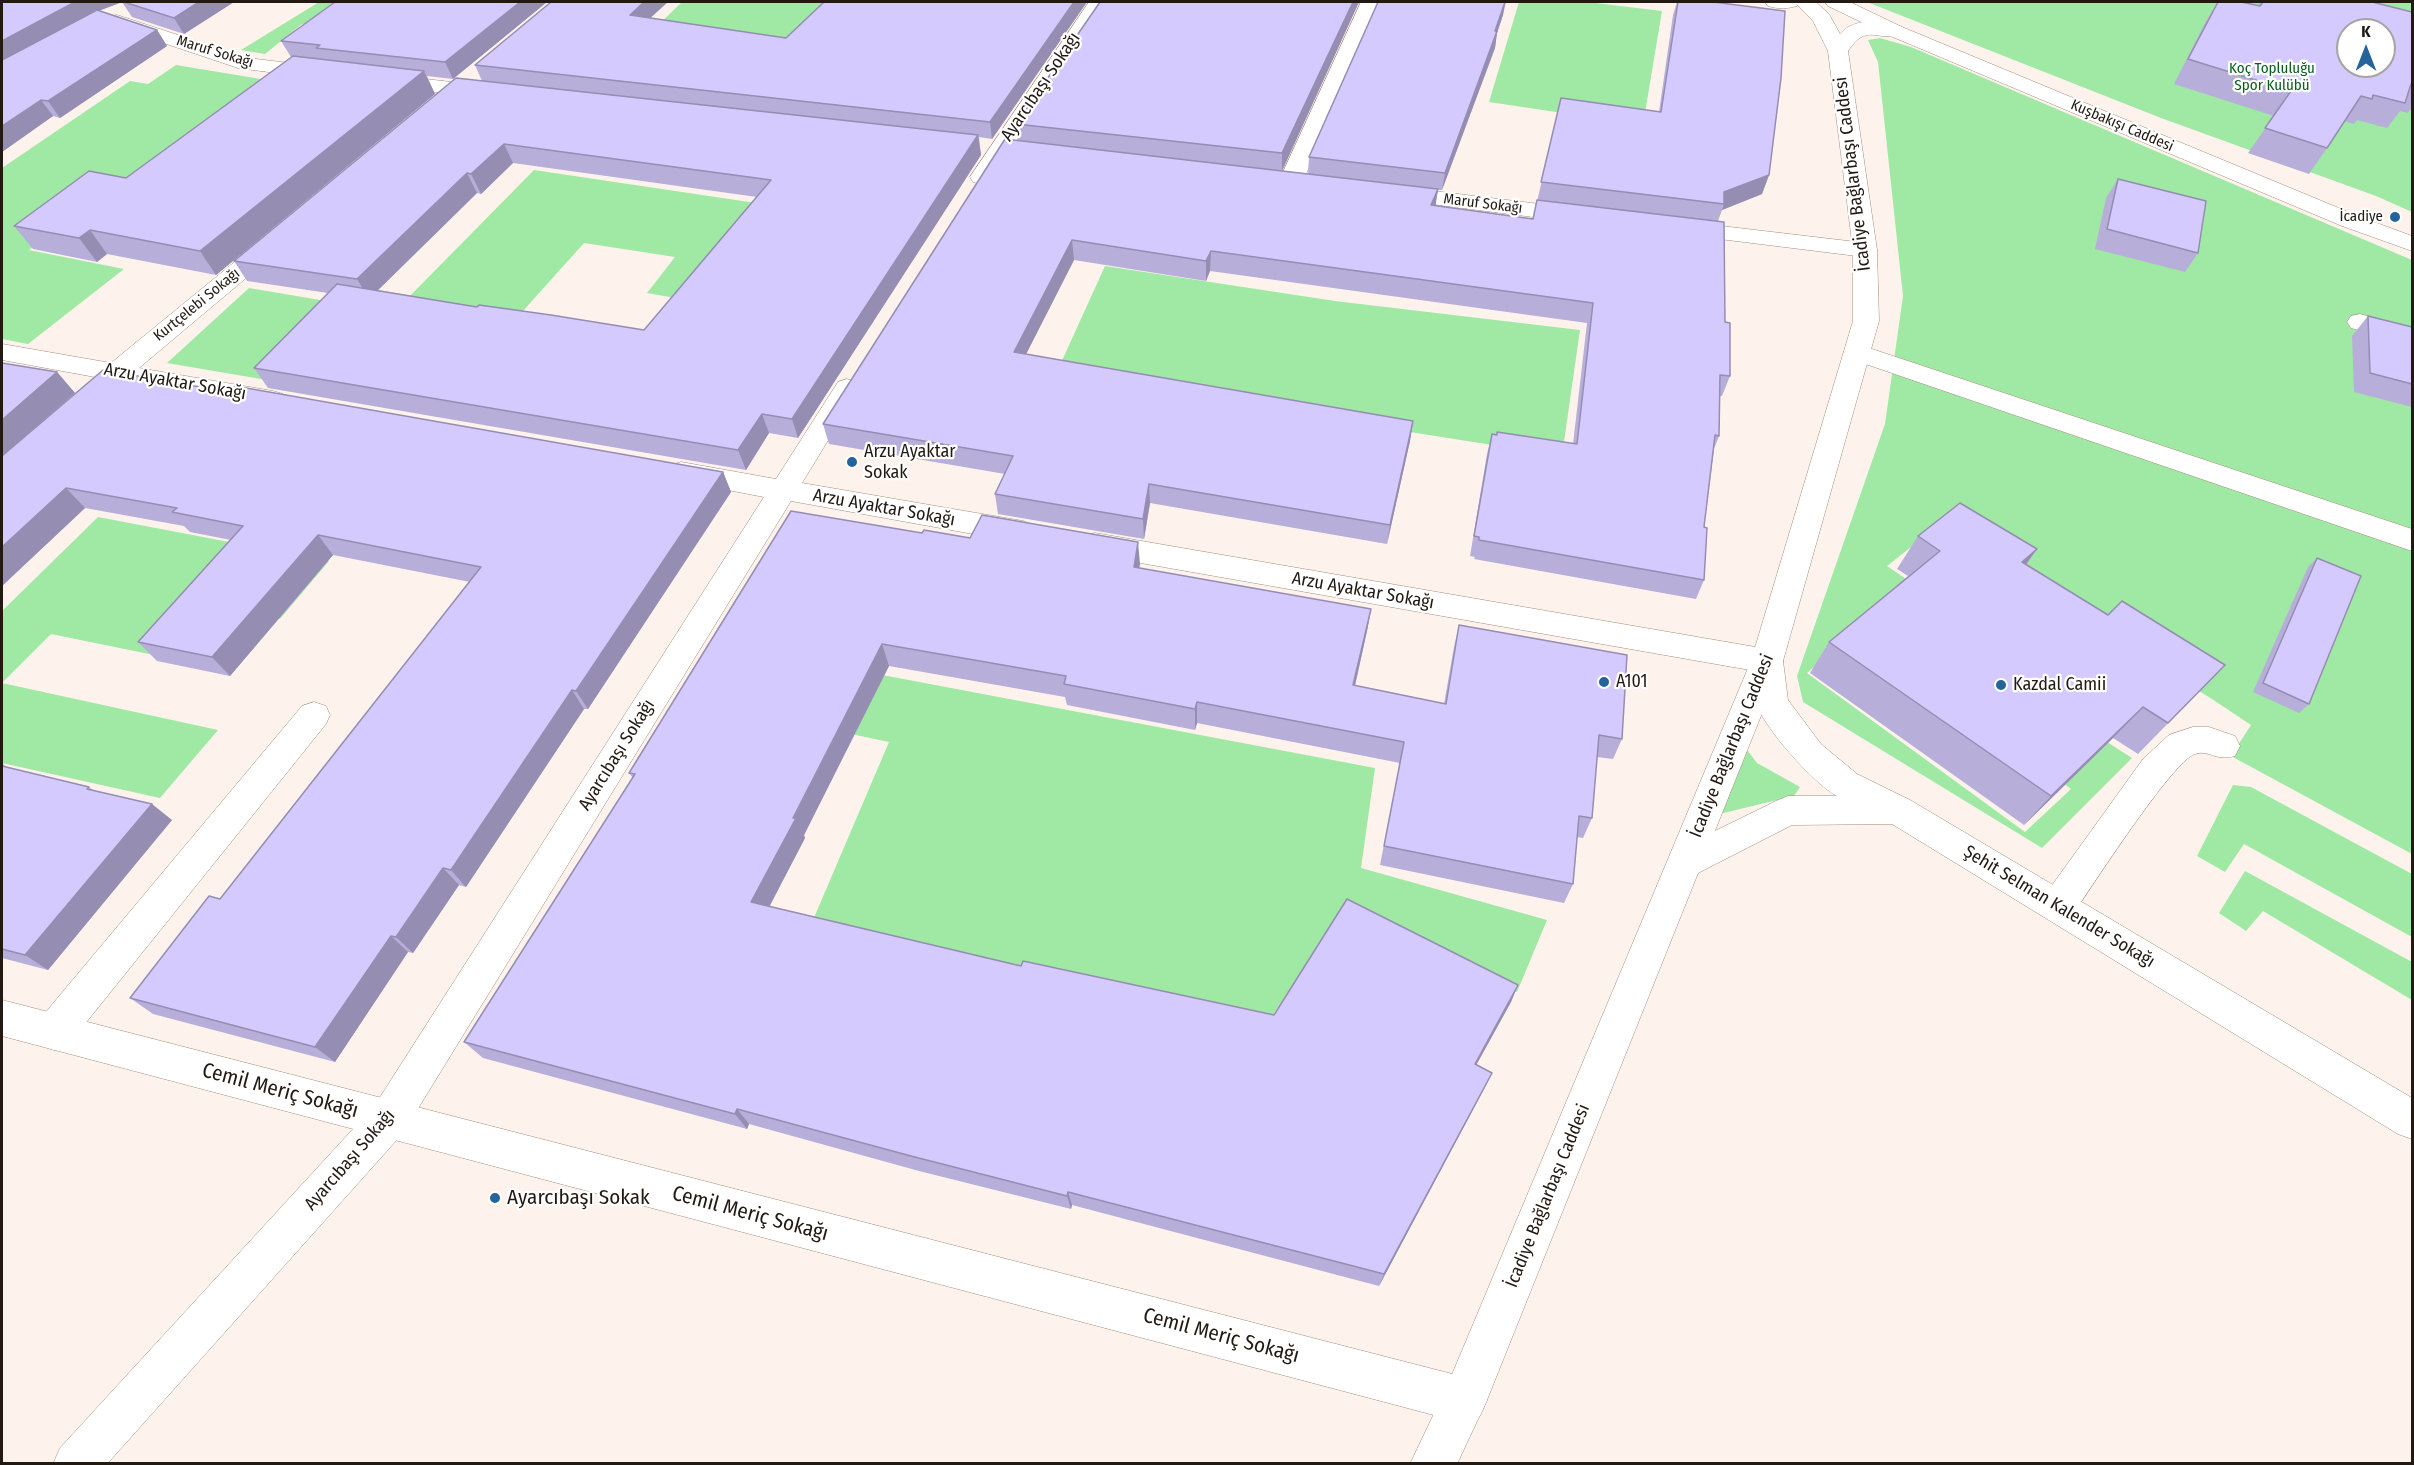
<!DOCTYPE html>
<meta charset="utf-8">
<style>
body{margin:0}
#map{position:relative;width:2414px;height:1465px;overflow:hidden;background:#fef3ec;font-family:"Fira Sans Condensed",sans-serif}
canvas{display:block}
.frame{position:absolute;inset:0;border:3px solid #221913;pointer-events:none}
.north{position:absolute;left:2336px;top:18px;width:60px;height:60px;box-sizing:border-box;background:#fff;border:2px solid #a7a3a1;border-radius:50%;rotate:0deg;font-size:16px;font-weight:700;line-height:24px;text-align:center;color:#221913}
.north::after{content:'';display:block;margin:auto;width:21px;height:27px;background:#24649a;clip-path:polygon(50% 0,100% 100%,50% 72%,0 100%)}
</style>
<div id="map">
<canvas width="2414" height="1465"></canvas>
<div class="frame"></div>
<div class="north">K</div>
</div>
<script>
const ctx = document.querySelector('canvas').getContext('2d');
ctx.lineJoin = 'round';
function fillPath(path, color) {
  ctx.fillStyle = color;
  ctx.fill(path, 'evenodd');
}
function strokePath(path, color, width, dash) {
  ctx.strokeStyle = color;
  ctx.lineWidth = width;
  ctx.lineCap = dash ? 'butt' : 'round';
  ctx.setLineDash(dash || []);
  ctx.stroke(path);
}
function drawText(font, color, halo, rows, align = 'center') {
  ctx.font = font + ' "Fira Sans Condensed",sans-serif';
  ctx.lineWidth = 4.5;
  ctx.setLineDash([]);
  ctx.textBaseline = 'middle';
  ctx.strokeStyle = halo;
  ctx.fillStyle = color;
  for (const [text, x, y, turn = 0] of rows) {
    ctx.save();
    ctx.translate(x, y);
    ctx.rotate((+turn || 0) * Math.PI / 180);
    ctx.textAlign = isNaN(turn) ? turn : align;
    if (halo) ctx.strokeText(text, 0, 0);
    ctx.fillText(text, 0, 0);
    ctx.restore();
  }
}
fillPath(new Path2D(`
 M319,2H445L354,29L302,24L265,54L241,50Z
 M682,2H835L914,66L654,29Z
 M1519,2H1587L1662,11L1643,125L1489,102Z
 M1867,2H2412V212L2376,196L2161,118ZM2348,30H2384V66H2348Z
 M1880,38L1911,47L2412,260V854L2231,756L2251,725L2212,699L1934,529L1887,566L1912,583L1807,673L2025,832L2071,789L2045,770L2093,733L2132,758L2042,848L1803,702L1797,676L1885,424L1903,296L1878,62L1868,40Z
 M176,65L291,84L107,193L29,250L124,269L28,344L2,339V168L130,81L148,84Z
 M534,170L756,203L681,299L647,293L675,257L584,243L513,322L403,303Z
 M1105,266L1335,301L1580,330L1562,456L1055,376Z
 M249,288L338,303L261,379L167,363Z
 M98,517L329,561L280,619L196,603L149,654L51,634L2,683L218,730L160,798L2,763V611Z
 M718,644L1375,768L1361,868L1547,920L1517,992L1345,907L1268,1022L810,927L889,742L685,699Z
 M1741,742L1757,763L1800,787L1794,796L1707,817Z
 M2233,785L2251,787L2412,874V937L2244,844L2225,872L2197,856Z
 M2245,871L2412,962V1000L2263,911L2246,931L2219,913Z`), '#9fe9a4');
const service = new Path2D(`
 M2360,314L2412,328V344L2351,328L2347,322L2351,316Z
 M1857,344L2412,529V551L1848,358L1844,352L1848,346Z
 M314,702L326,706L330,715L326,724L68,1045L54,1050L40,1045L35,1032L40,1019L302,706Z
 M2193,727H2209L2235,736L2240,746L2235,756C2215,762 2209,749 2195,754C2173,760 2089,891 2071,917L2058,922L2045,917L2040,906L2045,895L2143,759L2169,735Z`);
const minor = new Path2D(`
 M1089,2H1109L989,182L981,184L973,182L970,177Z
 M1361,2H1381L1303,181L1299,186L1291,188L1283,186L1279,181Z
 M1765,2H1800L1797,6C1787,9 1778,9 1768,6Z
 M117,15L248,58L322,67L329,69L333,73L329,77L322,79L238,68L110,25L107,21L110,17Z
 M388,75L489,86L497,87L500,92L497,97L489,98L380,86L377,81L380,76Z
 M1393,186L1580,209L1588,211L1592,216L1588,221L1580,223L1385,198L1381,193L1385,188Z
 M1679,221L1865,243L1874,245L1877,250L1874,255L1865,257L1671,233L1667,228L1671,223Z
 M274,235L283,237L286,242L283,247L139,368L273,391L283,394L286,400L283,406L273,409L122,382C113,389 107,390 97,387L93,381L95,377L2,360V344L111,363L265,237Z
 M847,379L856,382L860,388L802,483L1023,521L1033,525L1038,532L1033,539L1023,543L791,501L403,1133L107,1464H53L60,1448L375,1105L764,497L671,479L667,472L671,465L681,462L776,479L838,382Z
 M1095,533L1767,649L1778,652L1783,661L1778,670L1767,673L1095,555L1085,552L1080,544L1085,536Z`);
const tertiary = new Path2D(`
 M1825,2H1850L1902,27L2358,216L2412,236V251L2342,226L1888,35L1828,6Z
 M1767,649L1778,652L1783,661L1788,700L1821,744L1857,774L1910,800L2412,1098V1139L2398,1134L1892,824L1792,825L1698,873L1686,877L1674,873L1668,862L1674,851L1776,801L1788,796H1837C1815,785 1762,726 1756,702C1752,688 1749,665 1756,652Z
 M2,1000L1464,1377L1480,1384L1487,1400L1480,1416L1464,1423L2,1036Z`);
const secondary = new Path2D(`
 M1795,2H1816L1829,14L1840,34C1856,16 1882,22 1902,27L1905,31L1902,35C1877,42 1867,22 1848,51L1877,250L1879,321L1783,661L1487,1400L1457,1464H1410L1448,1384L1751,661L1853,321V250L1828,51L1813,21Z`);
strokePath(service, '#a58c7d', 1);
strokePath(minor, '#a58c7d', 1);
strokePath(tertiary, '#a58c7d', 1);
strokePath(secondary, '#a58c7d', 1);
fillPath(service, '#fff');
fillPath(minor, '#fff');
fillPath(tertiary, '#fff');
fillPath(secondary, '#fff');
fillPath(new Path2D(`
 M2,2H234L184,34L132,17L122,2L99,11L157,30L167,46L60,118L53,116L2,152Z
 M547,2L453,79L427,76L435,94L216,275L107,254L97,262L33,249L14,226L126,178L291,57L281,41Z
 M1087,2L992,139L979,137L981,155L798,438L769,433L746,470L268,388L254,368L328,293L247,281L234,261L482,81L475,65L650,18L786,38ZM513,163L757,197L644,330L477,307L378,290L477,193L481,194Z
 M1100,2H1359L1282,171L1308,174L1309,157L1378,2H1506L1503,15L1497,33L1495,48L1442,190H1438L1435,206L1533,219L1561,98L1659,112L1673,15L1677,2H1713L1769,175L1762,194L1722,210L1718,221L1725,322L1730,376L1722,396H1720L1719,436L1714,449L1704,527V580L1696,599L1474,559L1475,557L1470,556L1487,454L1492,434L1573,444L1587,323L1210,271L1206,281L1074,260L1026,354L1413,421L1410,441L1387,544L1150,503L1144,539L998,514L995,494L1005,474L829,444L823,424L1018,140L1016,124Z
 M2218,2L2258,6L2260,2H2372L2412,24V107L2408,113L2400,111L2387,128L2357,120L2354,124L2344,121L2327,148L2309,174L2248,153L2274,116L2174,84L2206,21Z
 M2118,179L2198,253L2185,272L2095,249L2106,198Z
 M2368,316L2412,327V407L2354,392L2352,336Z
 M2,363L57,372L75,393L15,445L229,392L723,472L731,492L588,709H584L466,887L459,885L413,953L408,952L335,1062L153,1014L130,998L220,899L470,582L333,555L230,676L157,661L138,642L231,540L190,532L184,526L85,508L2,586Z
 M922,533L970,538L1140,564L1139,568L1371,609L1367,631L1355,686L1444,704L1454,647L1459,625L1622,739L1613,759L1597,757L1592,818L1583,838L1577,837L1573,884L1564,903L1380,865L1400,763L1197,723L1195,730L1067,705L1065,697L889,666L804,835L805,838L769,906L1021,966L1274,1015L1518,985L1511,1002L1476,1065L1492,1073L1484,1089L1379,1286L1072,1205L1071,1209L919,1171L749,1124L747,1129L483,1058L464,1042L633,778L629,773Z
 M1918,536L2037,549L2026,565L2108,615L2225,665L2138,754L2113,738L2024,825L1810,673L1829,642L1908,576L1897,569Z
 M2317,558L2309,704L2299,713L2253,692L2308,567Z
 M2,763L6,767L89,787L93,790L172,820L48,970L2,958Z`), '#b7aeda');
fillPath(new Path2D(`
 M75,2H122L98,11L2,64V41Z
 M199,2H234L184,34L174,18Z
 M520,2H547L453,79L445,62Z
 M644,2H668L636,31L630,15Z
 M1074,2H1087L992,139L990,122Z
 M1353,2H1359L1282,171V153Z
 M1505,2L1503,15L1497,33L1495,48L1442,190L1445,173Z
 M157,30L167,46L60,118L48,101Z
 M424,71L435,94L216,275L200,251Z
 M41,100L53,116L2,152V126Z
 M978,135L981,155L798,438L792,419Z
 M504,144L513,163L481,194L471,174Z
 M467,173L477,193L369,299L357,279Z
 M1769,175L1762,194L1722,210L1724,204V192Z
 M1438,189L1435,209L1431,205Z
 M90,230L107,254L97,262L79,238Z
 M1072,240L1074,260L1017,372L1014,352Z
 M1211,251L1210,271L1206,281V261Z
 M57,372L75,393L2,456V420Z
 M762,414L769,433L746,470L738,450Z
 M1413,421L1410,441L1387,544L1390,525Z
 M723,472L731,492L588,709L576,691Z
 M1149,484L1150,503L1144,539L1143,519Z
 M66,488L85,508L2,586V547Z
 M318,535L333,555L230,676L212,657Z
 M1138,542L1140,564L1135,589L1134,567Z
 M2037,549L2013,582L2022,562Z
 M1371,609L1367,631L1350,707L1353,685Z
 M882,644L889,666L804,835L805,838L762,921L751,902Z
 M572,690L584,709L466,887L451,870Z
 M1197,702V723L1195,730V709Z
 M2143,707L2113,738L2024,825L2051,796Z
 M152,804L172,820L48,970L25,955Z
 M443,868L459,885L413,953L396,937Z
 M391,936L408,952L335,1062L315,1047Z
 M1518,985L1511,1002L1468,1080L1475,1064Z
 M1492,1073L1484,1089L1379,1286L1384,1274Z
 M737,1109L749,1124L747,1129L735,1114Z
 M1068,1192L1072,1205L1071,1209L1067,1196Z`), '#958db2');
const building = new Path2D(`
 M2,2H75L2,41Z
 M124,2H199L174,18Z
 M335,2H520L445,62L316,48L320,45L281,41Z
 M551,2H644L630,15L786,38L824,2H1074L990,122L475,65Z
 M1100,2H1353L1282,153L1016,124Z
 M1378,2H1505L1495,31H1497L1445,173L1309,157Z
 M1678,2H1713L1785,11L1781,78L1769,175L1724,192V204L1541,182L1561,98L1661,112Z
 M2218,2H2241L2260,6L2263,2H2372L2412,12V84H2411L2405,103L2373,95L2372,99L2361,96L2327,148L2265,128L2291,91L2188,59ZM2348,30H2384V66H2348Z
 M97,10L157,30L48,101L41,100L2,126V60Z
 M293,56L424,71L200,251L90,230L79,238L14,226L89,171L126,178Z
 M456,78L978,135L792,419L762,414L738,450L254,368L337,284L477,307L479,305L551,315L644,330L771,180L504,144L471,174L467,173L357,279L234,261Z
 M1005,139L1438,189L1431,205L1533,219L1537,200L1724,222L1725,322L1730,323V376L1720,375L1719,436L1715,435L1704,527L1707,528L1704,580L1479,540V537L1474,536L1492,434L1497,435V432L1577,444L1593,303L1211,251L1206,261L1072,240L1014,352L1413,421L1390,525L1149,484L1143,519L995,494L1013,456L823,424Z
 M2118,179L2206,201L2198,253L2107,229Z
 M2368,316L2412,327V384L2370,373Z
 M2,363L57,372L2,420Z
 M103,370L229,392L235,386L723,472L576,691L572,690L451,870L443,868L396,937L391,936L315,1047L130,998L209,896L220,899L481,567L318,535L212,657L138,642L243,526L172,512L177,508L66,488L2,547V456Z
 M1960,503L2037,549L2022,562L2108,615L2122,601L2225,665L2168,723L2143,707L2051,796L1829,642L1940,551L1918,536Z
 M791,511L922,533L924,530L970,538L982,515L1138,542L1134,567L1371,609L1353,685L1446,704L1459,625L1627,655L1622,739L1599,735L1592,818L1579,816L1573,884L1384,846L1404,742L1197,702L1195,709L1064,684L1066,676L882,644L793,818H796L751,902L1021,966L1023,961L1274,1015L1347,899L1518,985L1475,1064L1492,1073L1384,1274L1068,1192L1067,1196L911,1156L737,1109L735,1114L464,1042L635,774L629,773Z
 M2317,558L2361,576L2309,704L2263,683Z
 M2,766L89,787L87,789L152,804L25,955L2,949Z`);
fillPath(building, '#d5cafe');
strokePath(building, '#958db2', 1.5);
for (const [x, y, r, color] of [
 [2395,217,6,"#24649a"],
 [852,462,6,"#24649a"],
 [1604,682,6,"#24649a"],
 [2001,685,6,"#24649a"],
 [495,1198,6,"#24649a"]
]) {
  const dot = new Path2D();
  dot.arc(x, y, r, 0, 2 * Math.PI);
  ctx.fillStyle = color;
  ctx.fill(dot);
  strokePath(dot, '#fff', 2);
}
drawText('15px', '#221913', '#fff', [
 ["Maruf Sokağı",215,52,17],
 ["Kuşbakışı Caddesi",2122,126,23],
 ["Maruf Sokağı",1483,204,7],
 ["Kurtçelebi Sokağı",197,305,-39]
]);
drawText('15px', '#0b5d1e', '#fff', [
 ["Koç Topluluğu",2272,69],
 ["Spor Kulübü",2272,86]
]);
drawText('15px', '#221913', '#fff', [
 ["İcadiye",2383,217]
], 'right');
drawText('18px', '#221913', '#fff', [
 ["Ayarcıbaşı Sokağı",1041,87,-56],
 ["İcadiye Bağlarbaşı Caddesi",1853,174,-97],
 ["Arzu Ayaktar Sokağı",175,382,10],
 ["Arzu Ayaktar Sokağı",884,508,10],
 ["Arzu Ayaktar Sokağı",1363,591,10],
 ["İcadiye Bağlarbaşı Caddesi",1732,746,-68],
 ["Ayarcıbaşı Sokağı",617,755,-58],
 ["Şehit Selman Kalender Sokağı",2059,907,31],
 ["Ayarcıbaşı Sokağı",350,1160,-49],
 ["İcadiye Bağlarbaşı Caddesi",1548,1196,-68]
]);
drawText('18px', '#221913', '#fff', [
 ["Arzu Ayaktar",864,452],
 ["Sokak",864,473],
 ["A101",1616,682],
 ["Kazdal Camii",2013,685]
], 'left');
drawText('21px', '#221913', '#fff', [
 ["Cemil Meriç Sokağı",280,1091,15],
 ["Cemil Meriç Sokağı",750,1214,15],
 ["Cemil Meriç Sokağı",1221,1336,15]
]);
drawText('21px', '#221913', '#fff', [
 ["Ayarcıbaşı Sokak",507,1198]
], 'left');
</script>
